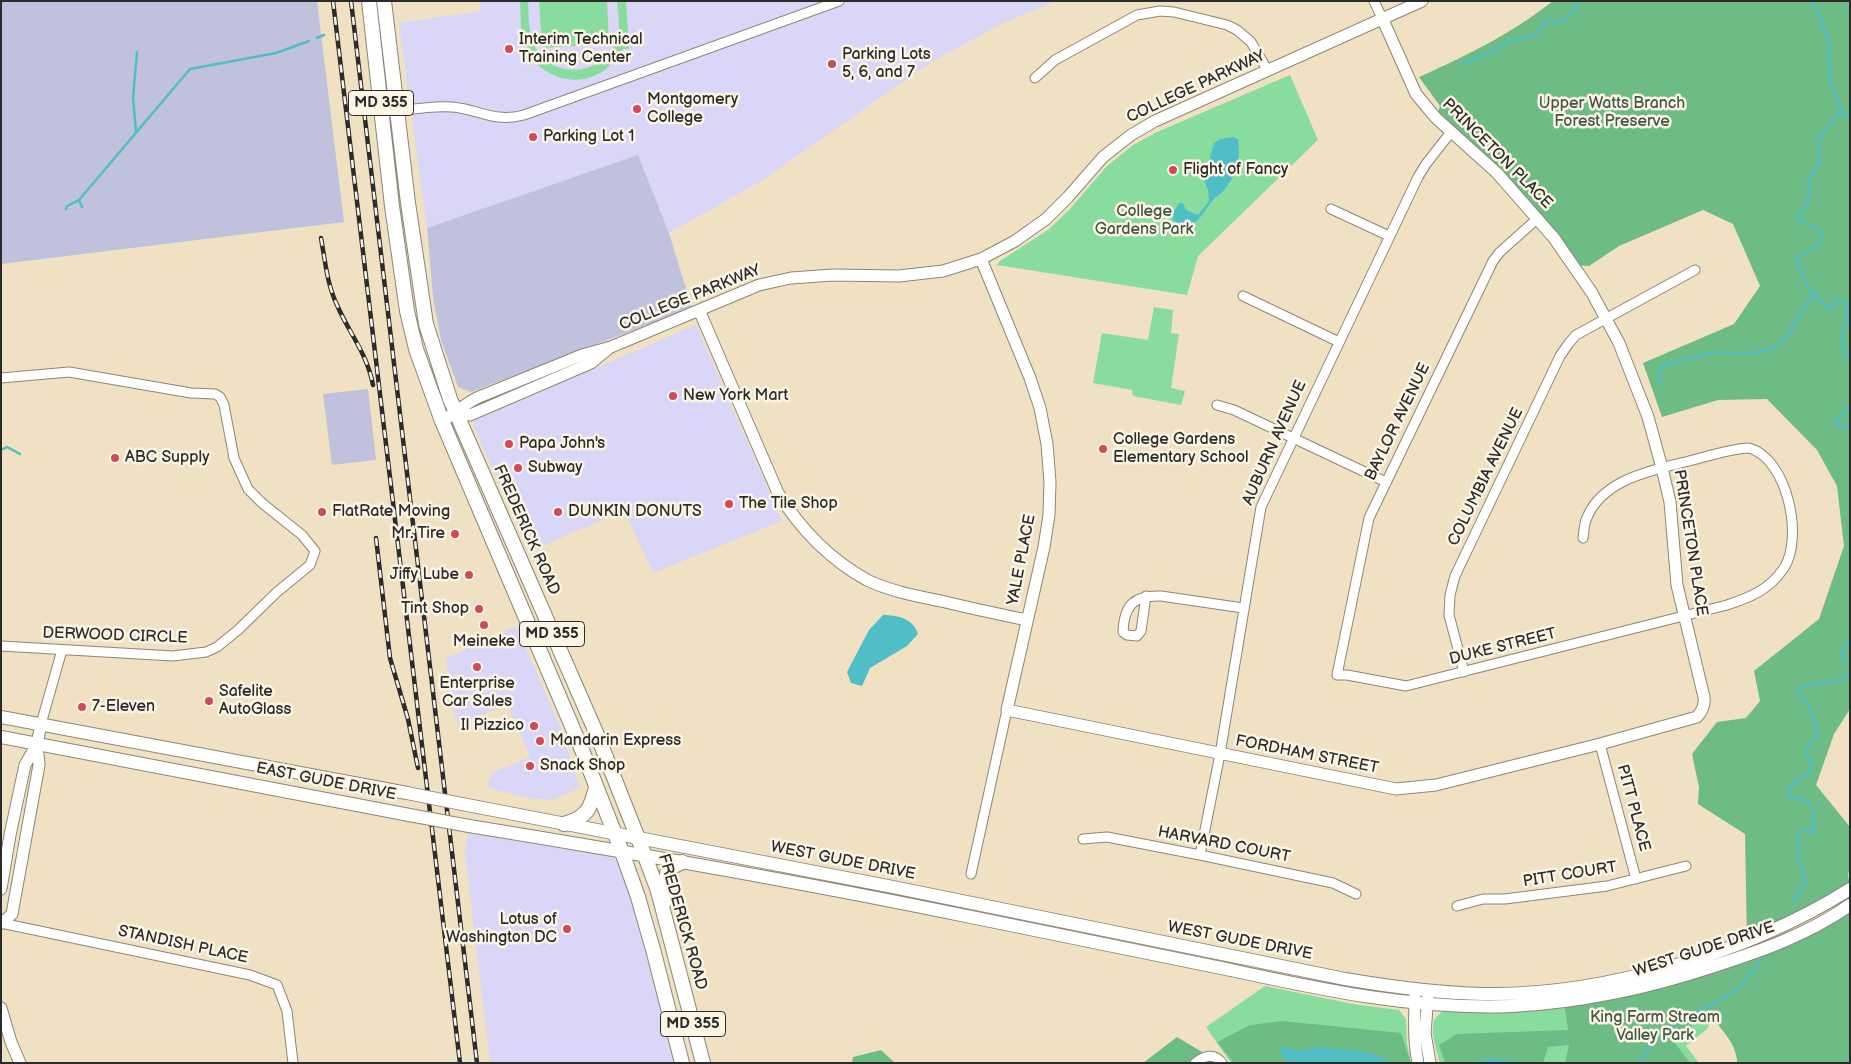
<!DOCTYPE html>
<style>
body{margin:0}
#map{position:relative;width:1851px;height:1064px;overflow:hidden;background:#efe1c1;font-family:"Balsamiq Sans",sans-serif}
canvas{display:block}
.frame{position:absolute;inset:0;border:2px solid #2b2b2b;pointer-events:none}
</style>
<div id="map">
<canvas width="1851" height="1064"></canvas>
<div class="frame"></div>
</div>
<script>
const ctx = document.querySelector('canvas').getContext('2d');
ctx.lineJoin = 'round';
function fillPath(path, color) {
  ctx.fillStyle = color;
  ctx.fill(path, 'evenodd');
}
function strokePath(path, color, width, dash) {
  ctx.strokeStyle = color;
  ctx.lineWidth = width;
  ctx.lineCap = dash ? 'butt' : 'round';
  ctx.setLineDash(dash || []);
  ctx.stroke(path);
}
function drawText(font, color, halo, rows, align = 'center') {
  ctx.font = font + ' "Balsamiq Sans",sans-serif';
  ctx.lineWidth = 5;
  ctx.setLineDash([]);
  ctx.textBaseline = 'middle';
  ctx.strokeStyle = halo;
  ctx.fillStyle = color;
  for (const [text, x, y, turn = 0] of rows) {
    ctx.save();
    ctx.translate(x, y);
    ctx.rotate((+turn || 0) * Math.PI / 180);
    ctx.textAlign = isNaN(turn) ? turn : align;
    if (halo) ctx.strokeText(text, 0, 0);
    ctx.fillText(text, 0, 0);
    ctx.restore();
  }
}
fillPath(new Path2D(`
 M480,1H1056L999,25L930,63L763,180L669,233L638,155L427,228L399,23L481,11Z
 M696,325L782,521L653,573L624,510L529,552L473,425L475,420Z
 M516,626L561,729L580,788L551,800L523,797L490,788L488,783L493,772L530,757L507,704L458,725L452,705L446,659Z
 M469,826L622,852L682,1063H490L465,852Z`), '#dad6f7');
fillPath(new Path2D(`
 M1,1H317L344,222L1,264Z
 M638,155L669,233L692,308L471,392L458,387L441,340L433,297L427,228Z
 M368,389L376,460L332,465L323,394Z`), '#c0c2dd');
fillPath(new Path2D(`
 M520,1H528C529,19 528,39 539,53C560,81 607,72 617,40C621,28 618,14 617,1H626L629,49H623C616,59 609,69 598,74C571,89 534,73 524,44C520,31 521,15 520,1Z
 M539,1H607L609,44L542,48Z
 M1290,75L1318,140L1198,256L1187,295L997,265L1000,261L1048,230L1070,209L1106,167L1133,145L1157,132Z
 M1154,307L1173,310L1171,333L1179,334L1171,388L1185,391L1181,405L1133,396L1132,390L1093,383L1102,333L1148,340Z
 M1699,981L1711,1020L1707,1029L1686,1046L1699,1063H1440C1437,1053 1430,1031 1434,1021C1435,1018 1440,1014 1442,1011C1498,1012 1555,1012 1610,1002C1640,996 1670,988 1699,981Z
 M1265,986L1353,1004L1399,1010L1406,1019L1407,1043L1411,1063H1231L1206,1027Z`), '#87dc9e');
fillPath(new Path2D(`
 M1553,1H1850V709L1834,734L1816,785L1850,827V872L1848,873L1850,889L1747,941L1745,834L1698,804L1699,787L1692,754L1717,722L1746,718L1760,701L1754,671L1819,619L1844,546L1837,486L1817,450L1767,399L1718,400L1662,417L1643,363L1734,324L1760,286L1733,224L1703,210L1619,246L1589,266L1573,265L1554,238L1436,118L1440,106L1419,77C1468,55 1511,34 1553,1Z
 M1850,905V1063H1737C1738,1045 1718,1024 1706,1012L1675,1043L1690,1063H1565L1569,1045L1548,1047L1543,1063L1513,1062L1490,1058L1473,1063H1445L1439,1045L1457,1034L1568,1030L1564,1001L1755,953Z
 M1282,1021L1401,1033L1411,1063H1388L1372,1054L1320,1047L1298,1051H1280L1287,1063H1234L1217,1042L1250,1025Z
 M1177,1037L1202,1052L1201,1059L1195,1063H1143Z
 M881,1050L895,1063H852L853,1057Z`), '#6dbc85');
fillPath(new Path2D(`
 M1234,137L1238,140C1241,158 1236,177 1223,191C1220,195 1215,197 1212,201C1206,208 1200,221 1191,225C1185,228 1179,223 1173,220L1172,215L1179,203H1183L1186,210L1198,215L1209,201L1208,190L1204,180L1214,143L1220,139Z
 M883,615C897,615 913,618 918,634L907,646L870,668L862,686L851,683L847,672L869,630Z
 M1283,1047L1298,1051L1320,1047L1371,1053L1385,1059L1388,1063H1287L1280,1051Z
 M1490,1058L1526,1063H1473Z`), '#50bec7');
strokePath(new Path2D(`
 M1810,1L1818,12L1829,43L1830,81L1836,94L1841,111L1850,120
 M317,38L324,35
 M1462,64L1492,52L1509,41L1529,37L1536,34L1546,21C1550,20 1554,23 1558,23C1567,21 1576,9 1578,1
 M1841,111L1819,138L1818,166L1809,178L1808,203L1799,216V220L1815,228L1822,234C1822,252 1801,249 1796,261C1802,268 1802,275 1806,283C1809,290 1821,300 1826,308L1832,309L1838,299L1846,304L1847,316L1841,339L1846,357L1850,359
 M136,132L133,98L137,52
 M82,207L79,200L190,69L276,53L309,41
 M66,209L67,206L79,200
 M1660,384L1659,373L1662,366L1714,352L1750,354L1771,349L1784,339L1794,325L1813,293
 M1850,405L1837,420L1836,424L1841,427L1850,425
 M1,450L7,447L20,454
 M1850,638L1841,654L1844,661L1850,665
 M1793,902L1805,883L1798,853V834L1805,828L1813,834C1816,827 1814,807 1808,802C1803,797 1794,800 1788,795C1789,774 1825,778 1806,754C1807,744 1814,740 1818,731L1807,703L1798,693L1799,688C1815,680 1836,686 1850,673
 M1641,1063C1651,1029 1701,1012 1729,995C1740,988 1755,969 1763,957`), '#50bec7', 2.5);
const minor = new Path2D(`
 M1374,1L1383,20
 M1035,78L1055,60L1137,15L1160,11L1174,12L1227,25L1237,30L1251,42L1268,71
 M382,113C405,111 429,105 452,107C479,109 493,123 524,115L839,1
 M1331,209L1389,236
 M1538,218L1500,252L1493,261L1369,518L1337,675H1347L1406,686L1727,605C1751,597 1769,590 1784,568C1804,537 1787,458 1749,448C1729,449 1709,456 1689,461C1653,470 1601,479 1586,520C1584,525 1584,532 1583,538
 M1243,296L1339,342
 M1,378L69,372L191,393L215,394L220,397L224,405L234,458L248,489L262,503L302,535L315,551L310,565L277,592L238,630L217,647L206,652L173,656L1,646
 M1217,405L1234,410L1386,482
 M1146,596L1141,631L1137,636L1127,635L1123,632C1124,605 1134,595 1161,596L1243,608
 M1464,672L1449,615L1450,595L1455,576L1560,356L1569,343L1576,335L1695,270
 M41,724L62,650
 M1600,744L1636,879
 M1083,839L1107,837L1200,855L1333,883L1356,894
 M1200,855L1220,754L1261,507L1418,177L1426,164L1451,132
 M971,874L1007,710
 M1457,906L1483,899H1505L1607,886L1686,866
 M1,923L250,975L277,985L287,1011L293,1063
 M1195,1063C1204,1056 1214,1052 1222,1063`);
const tertiary = new Path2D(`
 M981,259L1030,378L1040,408L1047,444L1050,482L1049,515L1044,547L1007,710L1396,789L1436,785L1600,744L1697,717C1702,711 1705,706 1704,697L1677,585L1670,502L1662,468L1648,417L1619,343L1592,293L1554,238L1497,173L1436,118L1416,94L1383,20
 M699,310L778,493C801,530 829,559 867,580C890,591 916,596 941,601C969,608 998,614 1027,620
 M456,413L470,415L484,409L591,363L608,349
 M442,421C455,414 465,403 479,397L582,355L611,347L759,285L791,278L833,275L899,276L943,271L981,259L1015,241L1046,219L1068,197L1103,157L1131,135L1155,121L1422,1
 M1,889L10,835L25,765L37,744
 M2,923L12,914L39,765L37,744L41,724
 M1415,991C1415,1015 1413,1039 1418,1063
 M1428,995L1425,1033L1430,1063
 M1,1008L11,1042L20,1063`);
const secondary = new Path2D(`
 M1,717L407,793
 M1,737L404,814
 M462,804L893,887L1345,979C1392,987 1436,993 1484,994C1603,996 1750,952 1850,889
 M469,826C635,853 801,882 966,916C1055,934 1143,952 1231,970C1324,990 1416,1010 1512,1006C1582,1002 1648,988 1714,966C1761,951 1809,934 1850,905`);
const primary = new Path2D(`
 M369,1L392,206L407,311L416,349L442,421L582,750L622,852L638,897L654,953L682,1063
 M384,1L408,203L426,324L450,399L598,737L645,856L658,891L703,1063
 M564,824C587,818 591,808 596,787
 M666,900L664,892L668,869L682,862`);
strokePath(minor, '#8d8676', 11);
strokePath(tertiary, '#8d8676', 13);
strokePath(secondary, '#8d8676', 14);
strokePath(primary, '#8d8676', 16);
strokePath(minor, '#fff', 9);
strokePath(tertiary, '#fff', 11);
strokePath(secondary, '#fff', 12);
strokePath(primary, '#fff', 14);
const rail = new Path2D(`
 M333,1L460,1063
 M351,1L477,1063
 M321,238C325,260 327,284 337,305C349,333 367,353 373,385
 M376,538L390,658L408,719L418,768`);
strokePath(rail, '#2b2b2b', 4.5);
strokePath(rail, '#fcf5e5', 2.5, [8]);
const secondaryBridge = new Path2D(`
 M407,793L462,804
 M404,814L469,826`);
strokePath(secondaryBridge, '#8d8676', 14, []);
strokePath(secondaryBridge, '#fff', 12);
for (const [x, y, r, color] of [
 [509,49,5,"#d1495b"],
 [832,64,5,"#d1495b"],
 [637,109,5,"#d1495b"],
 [533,137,5,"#d1495b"],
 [1173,170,5,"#d1495b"],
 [673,396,5,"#d1495b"],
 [509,444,5,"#d1495b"],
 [1103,449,5,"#d1495b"],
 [115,458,5,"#d1495b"],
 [518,468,5,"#d1495b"],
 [729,504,5,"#d1495b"],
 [322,512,5,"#d1495b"],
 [558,512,5,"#d1495b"],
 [455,534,5,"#d1495b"],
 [469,575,5,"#d1495b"],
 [479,609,5,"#d1495b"],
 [484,625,5,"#d1495b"],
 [477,667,5,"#d1495b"],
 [209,701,5,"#d1495b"],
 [82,707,5,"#d1495b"],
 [534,726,5,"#d1495b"],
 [540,741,5,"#d1495b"],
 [530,766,5,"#d1495b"],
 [567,929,5,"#d1495b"]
]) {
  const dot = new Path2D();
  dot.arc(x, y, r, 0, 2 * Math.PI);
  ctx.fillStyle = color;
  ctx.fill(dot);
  strokePath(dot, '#fcf5e5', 2);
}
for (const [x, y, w] of [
 [381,103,65],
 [552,634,65],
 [693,1024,65]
]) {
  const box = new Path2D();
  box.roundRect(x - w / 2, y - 12.5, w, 25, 4);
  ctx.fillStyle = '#fcf5e5';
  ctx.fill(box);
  strokePath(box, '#2b2b2b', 1);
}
drawText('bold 15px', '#2b2b2b', null, [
 ["MD 355",381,103],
 ["MD 355",552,634],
 ["MD 355",693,1024]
]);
drawText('16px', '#2b2b2b', '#fcf5e5', [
 ["Interim Technical",519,40],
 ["Training Center",519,58],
 ["Parking Lots",842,55],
 ["5, 6, and 7",842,73],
 ["Montgomery",647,100],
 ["College",647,118],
 ["Parking Lot 1",543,137],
 ["Flight of Fancy",1183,170],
 ["New York Mart",683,396],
 ["College Gardens",1113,440],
 ["Elementary School",1113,458],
 ["Papa John's",519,444],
 ["ABC Supply",125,458],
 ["Subway",528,468],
 ["The Tile Shop",739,504],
 ["FlatRate Moving",332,512],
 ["DUNKIN DONUTS",568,512],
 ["Mr. Tire",445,534,"right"],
 ["Jiffy Lube",459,575,"right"],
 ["Tint Shop",469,609,"right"],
 ["Meineke",484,642,"center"],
 ["Enterprise",477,684,"center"],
 ["Car Sales",477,702,"center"],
 ["Safelite",219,692],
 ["AutoGlass",219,710],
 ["7-Eleven",92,707],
 ["Il Pizzico",524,726,"right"],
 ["Mandarin Express",550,741],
 ["Snack Shop",540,766],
 ["Lotus of",557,920,"right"],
 ["Washington DC",557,938,"right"]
], 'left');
drawText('16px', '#2b2b2b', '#fcf5e5', [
 ["COLLEGE PARKWAY",1196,87,-25],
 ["PRINCETON PLACE",1497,154,45],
 ["COLLEGE PARKWAY",690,298,-22],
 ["BAYLOR AVENUE",1398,422,-64],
 ["AUBURN AVENUE",1275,443,-66],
 ["COLUMBIA AVENUE",1486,477,-64],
 ["FREDERICK ROAD",526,530,66],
 ["PRINCETON PLACE",1690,543,81],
 ["YALE PLACE",1022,560,-79],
 ["DERWOOD CIRCLE",115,636,2],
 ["DUKE STREET",1503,647,-14],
 ["FORDHAM STREET",1307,755,11],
 ["EAST GUDE DRIVE",326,782,11],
 ["PITT PLACE",1633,808,75],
 ["HARVARD COURT",1224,845,11],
 ["WEST GUDE DRIVE",843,861,11],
 ["PITT COURT",1570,875,-9],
 ["FREDERICK ROAD",682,922,74],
 ["WEST GUDE DRIVE",1240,941,11],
 ["STANDISH PLACE",183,945,12],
 ["WEST GUDE DRIVE",1704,950,-18]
]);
drawText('16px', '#425748', '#fcf5e5', [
 ["Upper Watts Branch",1612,104],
 ["Forest Preserve",1612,122],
 ["College",1144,212],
 ["Gardens Park",1144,230],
 ["King Farm Stream",1655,1018],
 ["Valley Park",1655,1036]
]);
</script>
